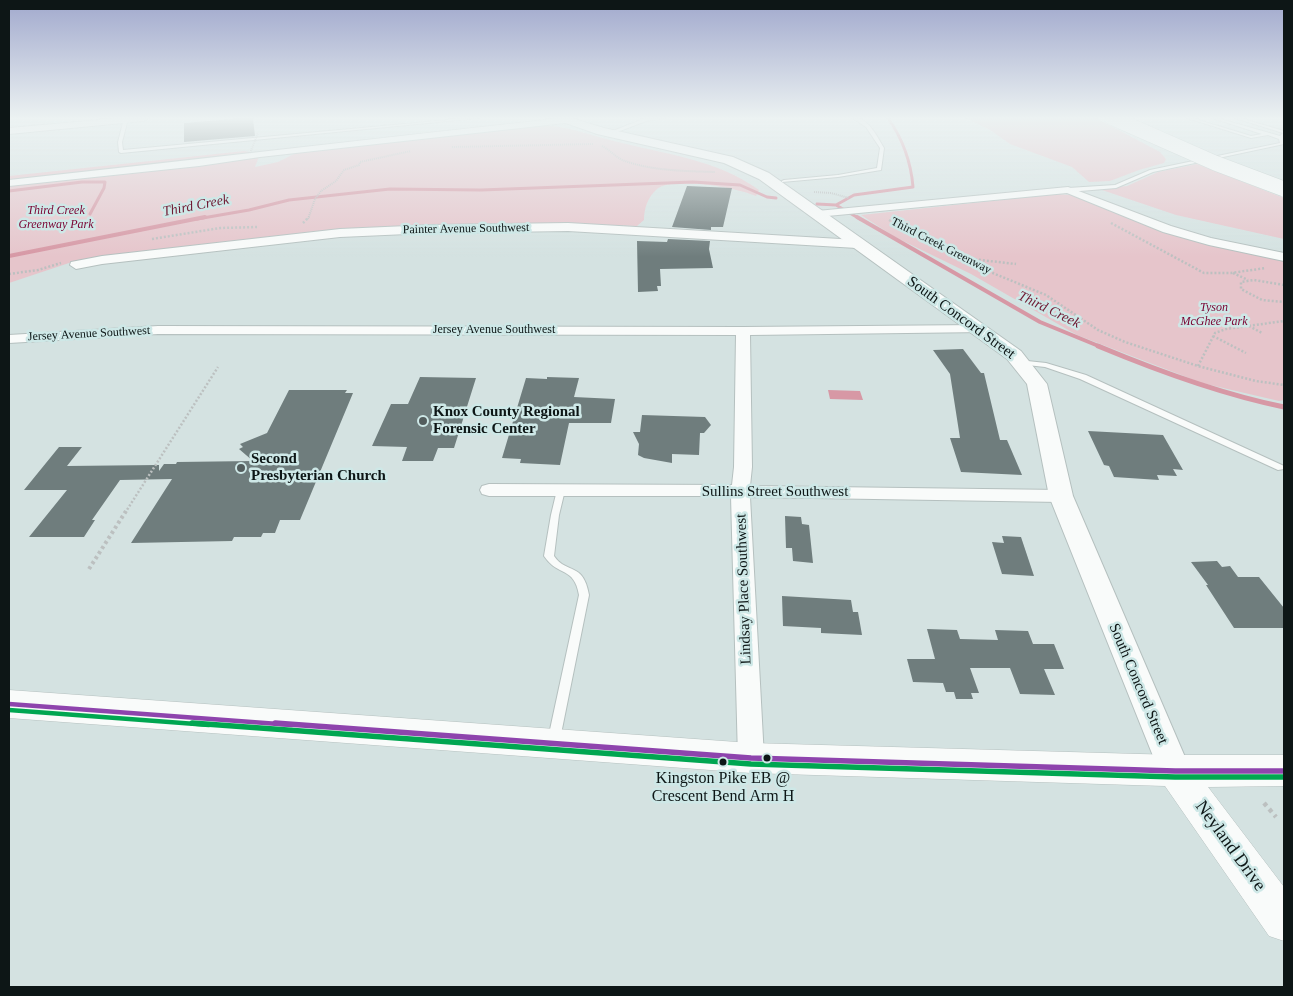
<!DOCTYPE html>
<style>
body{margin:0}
#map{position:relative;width:1293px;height:996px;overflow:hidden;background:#d4e2e1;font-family:Georgia,serif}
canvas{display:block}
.frame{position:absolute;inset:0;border:10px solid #0d1616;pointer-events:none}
</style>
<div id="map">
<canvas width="1293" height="996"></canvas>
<div class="frame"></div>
</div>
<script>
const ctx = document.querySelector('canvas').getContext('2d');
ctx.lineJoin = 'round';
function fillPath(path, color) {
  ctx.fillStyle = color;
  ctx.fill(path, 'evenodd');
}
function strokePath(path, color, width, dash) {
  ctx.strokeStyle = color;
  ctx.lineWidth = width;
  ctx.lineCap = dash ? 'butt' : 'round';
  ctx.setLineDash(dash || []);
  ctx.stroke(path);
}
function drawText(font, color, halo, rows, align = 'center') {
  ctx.font = font + ' Georgia,serif';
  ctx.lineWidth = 5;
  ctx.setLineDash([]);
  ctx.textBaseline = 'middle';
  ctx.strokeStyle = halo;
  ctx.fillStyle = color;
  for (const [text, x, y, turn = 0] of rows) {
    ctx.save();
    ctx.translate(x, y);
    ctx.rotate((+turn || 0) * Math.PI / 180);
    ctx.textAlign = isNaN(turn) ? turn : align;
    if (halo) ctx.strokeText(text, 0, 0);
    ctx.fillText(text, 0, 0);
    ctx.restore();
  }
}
fillPath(new Path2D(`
 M965,118H1096L1160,152L1166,159L1164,163L1139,170L1110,181L1089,182L1072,167L1010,144L990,130Z
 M539,125C565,125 589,135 614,141C664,154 716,159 759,190L756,196C738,188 674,176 657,189C648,197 644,208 644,220L637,226C551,223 465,222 379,227L75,261L9,283V176L244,151L260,154L255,167L278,162L296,153Z
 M1197,164L1284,198V239L1176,215L1099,189L1127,186L1158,172Z
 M1056,194L1072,195L1246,253L1284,260V400L1279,401L1202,383L1077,335L971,274L895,237L861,215Z`), '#e6c5cb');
fillPath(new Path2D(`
 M828,390L860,391L863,400L830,399Z`), '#d798a5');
strokePath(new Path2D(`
 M9,191L82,182H105L104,188L90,214
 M817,204L836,205L860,219
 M836,205L854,195L913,187C911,162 902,138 888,118
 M197,219L249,210L289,200L390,189L481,190L693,182L740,185L767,197L776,198`), '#d798a5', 3);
strokePath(new Path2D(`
 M857,217L1040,322L1101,347
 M9,256L205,217`), '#d798a5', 4);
strokePath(new Path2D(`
 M1098,346C1158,371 1220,394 1284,407`), '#d798a5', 5);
fillPath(new Path2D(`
 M244,118H253L255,136L184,142V123Z
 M687,186L732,188L723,227H711V230L672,227Z
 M668,239L710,241L709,249L713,268L660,269L661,286H657L658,291L638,292L637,241L667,242Z
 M963,349L981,373H984L1000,440H1007L1022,475L961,472L950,438H960L950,374L933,350Z
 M420,377L476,378L454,448H438L433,461H402L407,447L372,446L391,404H408Z
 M547,377L579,378L574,397L615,399L611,423H569L560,465L520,463L521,459L502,458L526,378L547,379Z
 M289,390H347L345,393H353L300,520H280L275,533H263L261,537H234L232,541L131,543L172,479L120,480L92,520H95L84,537H29L67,490H24L59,447H82L67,466L159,465V471L164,464H176L177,462L253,461L239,449L243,447L240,444L267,433Z
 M642,415L705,417L711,425L704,433H700L699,455L672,454V463L644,458L638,455L639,444L633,432H640Z
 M1088,431L1163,435L1183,470L1173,469L1177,476L1157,475L1159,480L1114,477L1109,466L1104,465Z
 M785,516L801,517L802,524L809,525L813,563L793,561L792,548H786Z
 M1002,536L1021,537L1034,576L1002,574L992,542L1004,543Z
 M1217,561L1222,567L1230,566L1238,577H1259L1284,608V628H1234L1206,585H1208L1191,562Z
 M782,596L851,600L853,612H858L862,635L821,633V628L783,626Z
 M927,629L957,630L960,639L998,640L995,630L1028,631L1033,644H1054L1064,669H1044L1055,695L1020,694L1010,668H970L979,693H971L973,699H956L954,692H946L943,683L913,682L907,659H935Z`), '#6f7d7d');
const service = new Path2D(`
 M126,118L128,119L122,142L123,150L469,118H479L121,153L119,152L118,142L124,119Z
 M656,118H665L646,121L612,134L608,133L643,119Z
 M852,118C868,116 877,137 884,148L881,170L838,177L782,182V181L784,180L838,175L877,168L880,148L866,127Z
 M1187,118H1192L1251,136L1262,134L1212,118H1217L1280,136L1283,133L1235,118H1240L1284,131V144L1153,172L1116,188L1068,192L1065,190L1068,188L1115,185L1150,170L1280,143L1279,139L1268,135L1251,138Z
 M1018,360L1046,363L1086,375L1284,466V469L1278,470L1080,379L1045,367L1018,364Z
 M561,487L565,490L559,515L554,556C567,575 583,561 589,595L560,739L558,742L554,744L550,742L548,739L579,595C574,566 558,577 544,556L551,515L557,490Z`);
const minor = new Path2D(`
 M121,118H149L144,121L9,134V128Z
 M563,118L570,120L565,123L260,157L199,166L9,186V180C194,160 378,138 563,118Z
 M1068,187L1171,226L1211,238L1284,253V261L1209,245L1163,232L1067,193L817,217L811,214L817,211Z
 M568,223L857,240L863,244L857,248L568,231L430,233L340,237L102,264L76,269L70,265L71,262L102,256L340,229L430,225Z
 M980,325L985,326L987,329L985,332L750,335L752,467L750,486L1061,490L1068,492L1070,496L1068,500L1061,502L750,497L764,758L760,765L751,768L742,765L738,758L731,496H489L482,494L480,490L482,486L489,484L732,485L734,467L736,335L158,334L9,343V335L158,326L743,327Z`);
const tertiary = new Path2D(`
 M555,118H571L604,128L733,157L769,173L1021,351L1047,384L1073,496L1191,771L1187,781L1175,784L1163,781L1049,496L1027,384L1007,359L759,179L724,163L597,134L557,120Z`);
const primary = new Path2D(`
 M9,690L751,743L1175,755H1284V786L1208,787L1284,887V941L1269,936L1165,786L751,773L9,718Z`);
strokePath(service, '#b5c0bf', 2);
strokePath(minor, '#b5c0bf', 2);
strokePath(tertiary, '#b5c0bf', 2);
strokePath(primary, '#b5c0bf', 1);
strokePath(new Path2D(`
 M602,146C610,150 616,158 625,161C653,171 686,171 715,172
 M452,147L593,144
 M814,192L831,193L849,198
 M308,219L315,199L321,191L336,181L344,170L359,165L360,162L411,151`), '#bcc0c0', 2, [1, 1]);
strokePath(new Path2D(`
 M889,220L971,264L1046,295L1098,330L1125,342L1198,366L1256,381L1284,385
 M303,223L309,217
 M1111,223L1204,273H1231L1266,268
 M152,239L220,228L257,227
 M963,258L1016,264
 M1233,273L1248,280
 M9,274L38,270L61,263
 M1284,285L1254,280L1241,282V289L1262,300L1284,302
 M1249,326L1262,333
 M1213,336L1246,353
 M1198,366L1215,333L1226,329L1284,321
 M125,513L218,367`), '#bcc0c0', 2.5, [2, 2]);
strokePath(new Path2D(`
 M89,569L126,511`), '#bcc0c0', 4, [3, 3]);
strokePath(new Path2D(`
 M1264,803L1276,817`), '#bcc0c0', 4.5, [4, 4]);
fillPath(service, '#f9fbfa');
fillPath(minor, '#f9fbfa');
fillPath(tertiary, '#f9fbfa');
fillPath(primary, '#f9fbfa');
const motorwayBridge = new Path2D(`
 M1113,118L1215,163L1284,189`);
strokePath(motorwayBridge, '#b5c0bf', 16, []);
strokePath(new Path2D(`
 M250,153L258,133`), '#bcc0c0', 2, [1, 1]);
strokePath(motorwayBridge, '#f9fbfa', 15);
strokePath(new Path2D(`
 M9,704L292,725`), '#8e44ad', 4.5);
strokePath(new Path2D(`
 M275,723L751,758L1175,771H1284`), '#8e44ad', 5.5);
strokePath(new Path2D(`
 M9,710L209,725`), '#00a651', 4.5);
strokePath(new Path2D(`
 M192,723L751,764L1175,777H1284`), '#00a651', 5.5);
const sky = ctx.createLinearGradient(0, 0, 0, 257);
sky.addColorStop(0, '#a1a9cd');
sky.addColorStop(0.46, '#ecf2f2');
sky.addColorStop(1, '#ecf2f200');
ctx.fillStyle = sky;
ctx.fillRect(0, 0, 1293, 257);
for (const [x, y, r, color] of [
 [423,421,5,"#535d5d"],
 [241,468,5,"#535d5d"],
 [767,758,4.5,"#0d1616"],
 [723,762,4.5,"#0d1616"]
]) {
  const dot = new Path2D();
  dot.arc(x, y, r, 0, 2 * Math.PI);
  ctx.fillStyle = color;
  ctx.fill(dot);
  strokePath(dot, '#cee8e7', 2);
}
drawText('italic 12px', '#790030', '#cee8e7', [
 ["Third Creek",56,211],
 ["Greenway Park",56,225],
 ["Tyson",1214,308],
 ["McGhee Park",1214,322]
]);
drawText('12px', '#0d1616', '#cee8e7', [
 ["Painter Avenue Southwest",466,229,-1],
 ["Third Creek Greenway",941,246,27],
 ["Jersey Avenue Southwest",494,330],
 ["Jersey Avenue Southwest",89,334,-3]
]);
drawText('italic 14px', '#6f1932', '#cee8e7', [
 ["Third Creek",196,206,-11],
 ["Third Creek",1049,310,26]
]);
drawText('15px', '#0d1616', '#cee8e7', [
 ["South Concord Street",961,318,36],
 ["Sullins Street Southwest",775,492],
 ["Lindsay Place Southwest",744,589,-92],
 ["South Concord Street",1138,684,67]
]);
drawText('bold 15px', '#0d1616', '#cee8e7', [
 ["Knox County Regional",433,412],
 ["Forensic Center",433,429],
 ["Second",251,459],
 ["Presbyterian Church",251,476]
], 'left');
drawText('16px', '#0d1616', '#cee8e7', [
 ["Kingston Pike EB @",723,779],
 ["Crescent Bend Arm H",723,797]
]);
drawText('18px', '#0d1616', '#cee8e7', [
 ["Neyland Drive",1230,846,54]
]);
</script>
